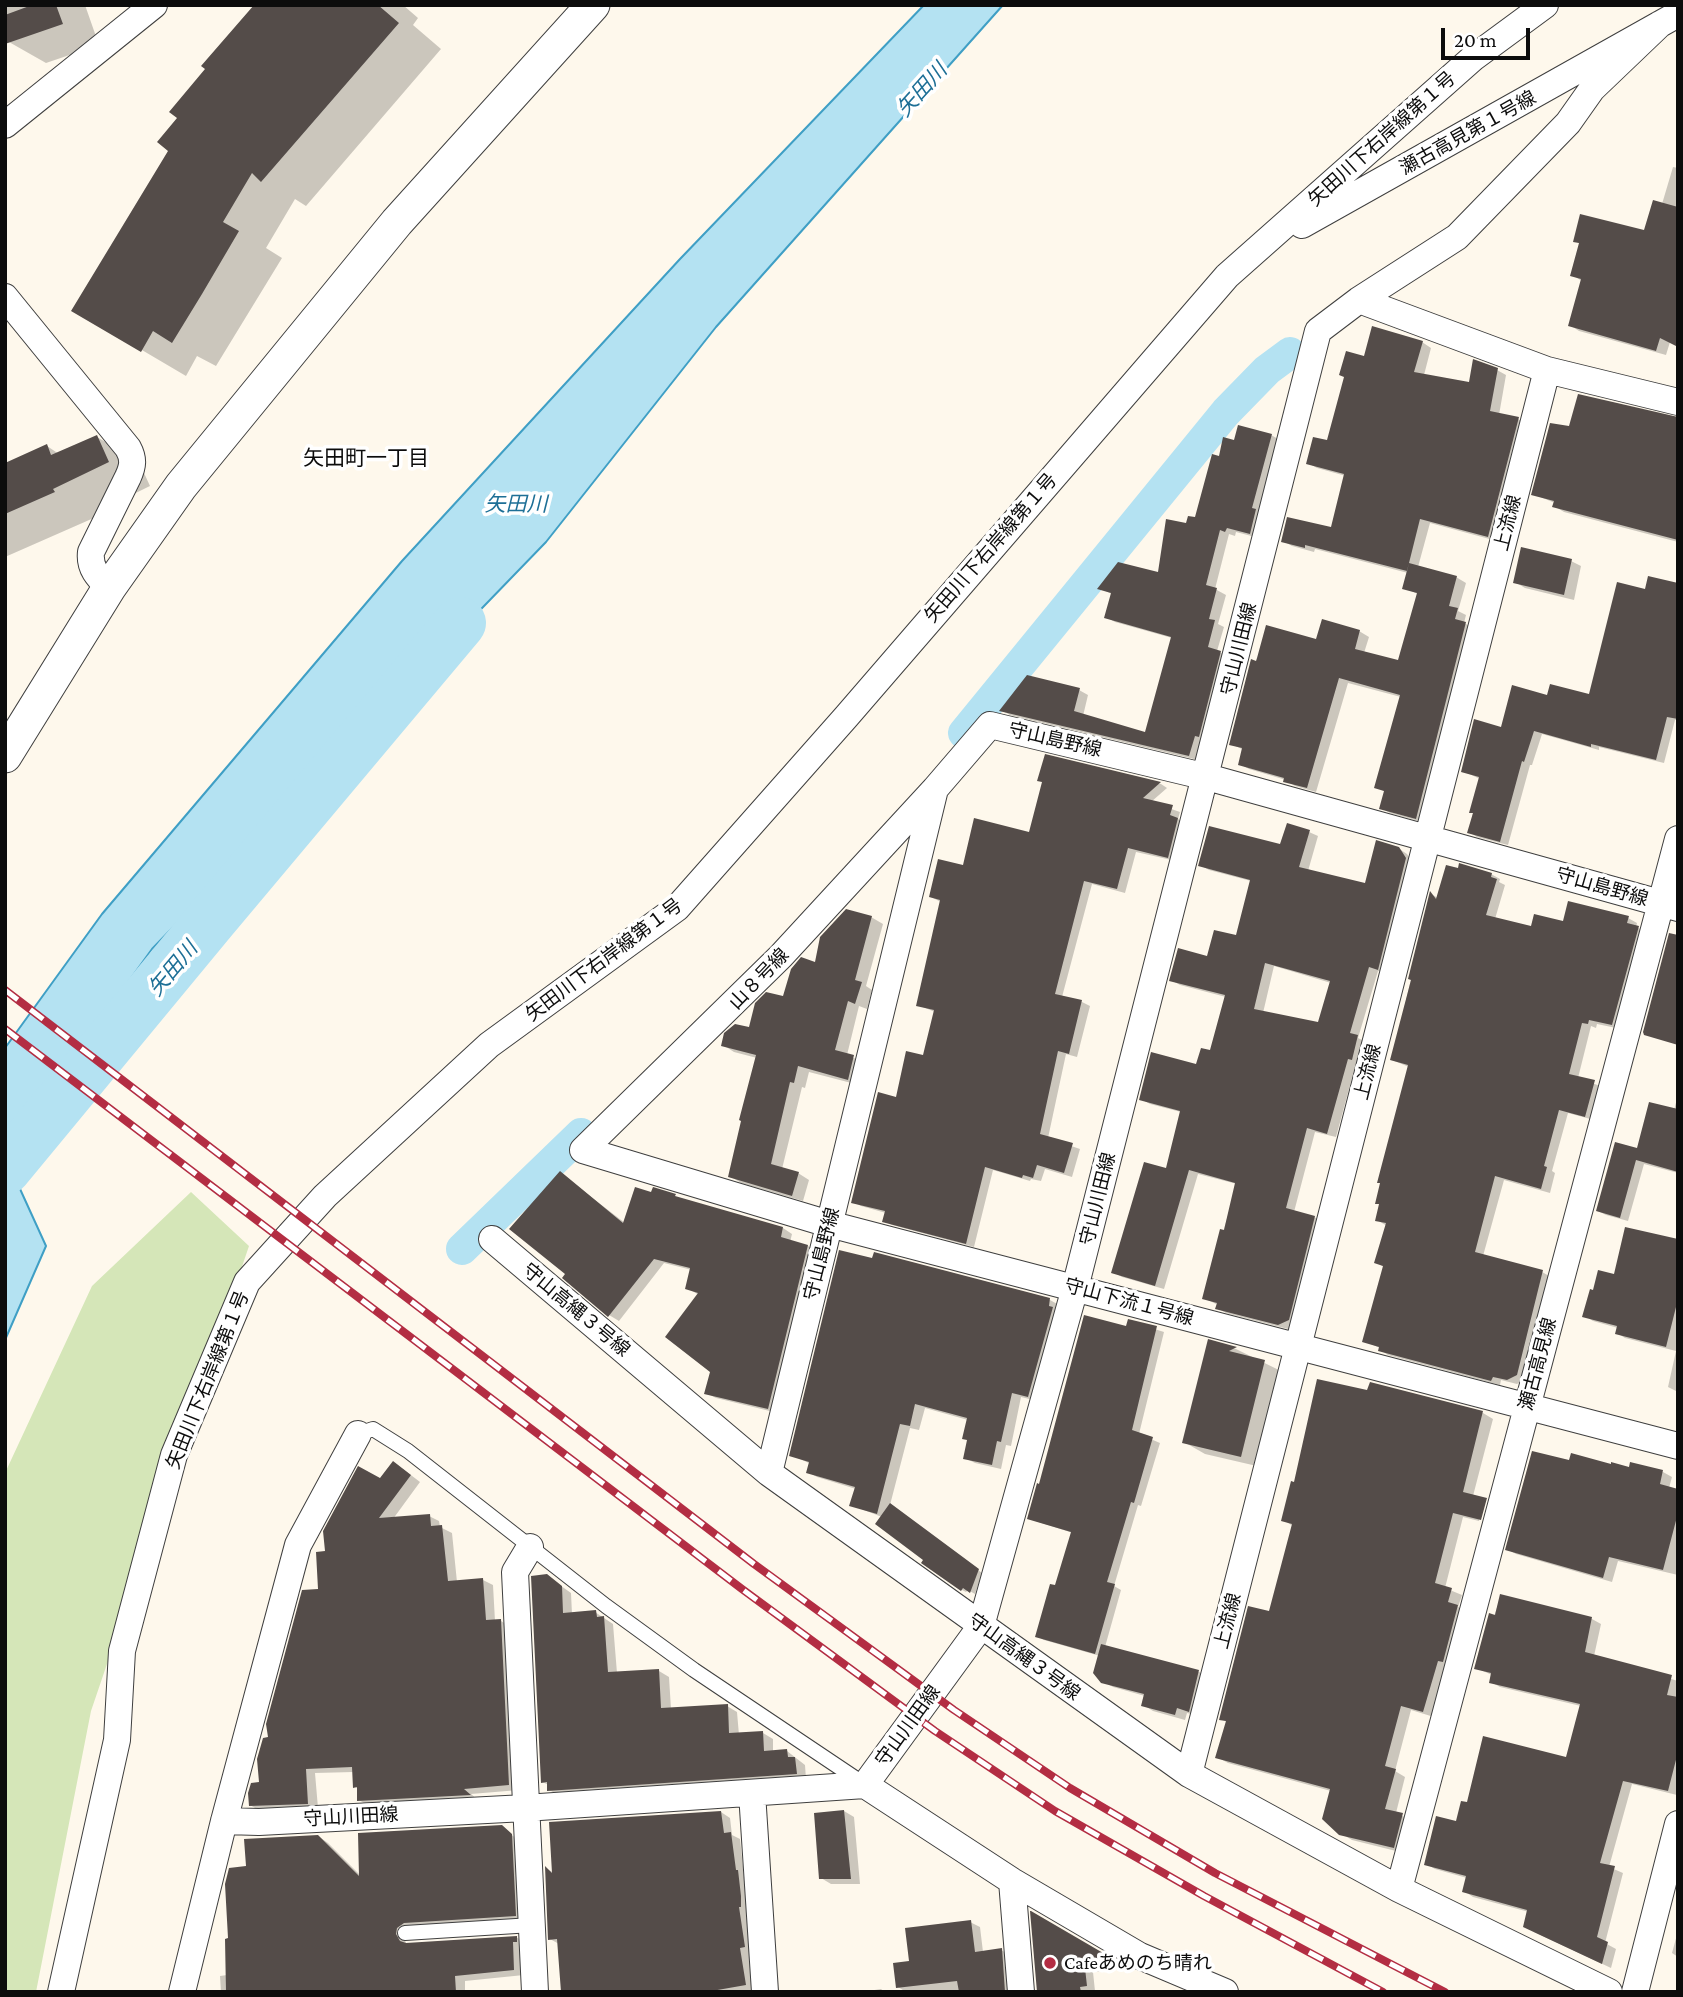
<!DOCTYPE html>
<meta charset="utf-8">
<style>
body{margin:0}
#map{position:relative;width:1683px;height:1997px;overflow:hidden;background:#fef8ec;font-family:"Crimson Pro",serif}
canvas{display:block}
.frame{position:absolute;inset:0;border:7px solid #0c0c0c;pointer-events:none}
.scale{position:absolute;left:1441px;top:28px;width:89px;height:32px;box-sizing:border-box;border:4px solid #0c0c0c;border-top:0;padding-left:9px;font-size:21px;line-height:24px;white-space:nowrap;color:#0c0c0c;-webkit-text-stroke:5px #fff;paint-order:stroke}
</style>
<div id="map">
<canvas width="1683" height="1997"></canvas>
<div class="frame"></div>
<div class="scale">20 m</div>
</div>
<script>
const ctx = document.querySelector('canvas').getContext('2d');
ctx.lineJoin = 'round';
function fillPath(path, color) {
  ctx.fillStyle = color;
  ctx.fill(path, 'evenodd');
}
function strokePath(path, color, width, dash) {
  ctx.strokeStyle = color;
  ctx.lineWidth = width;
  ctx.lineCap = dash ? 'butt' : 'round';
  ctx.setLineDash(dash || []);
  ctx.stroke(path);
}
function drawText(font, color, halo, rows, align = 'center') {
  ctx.font = font + ' "Crimson Pro","Noto Sans JP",serif';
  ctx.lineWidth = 7;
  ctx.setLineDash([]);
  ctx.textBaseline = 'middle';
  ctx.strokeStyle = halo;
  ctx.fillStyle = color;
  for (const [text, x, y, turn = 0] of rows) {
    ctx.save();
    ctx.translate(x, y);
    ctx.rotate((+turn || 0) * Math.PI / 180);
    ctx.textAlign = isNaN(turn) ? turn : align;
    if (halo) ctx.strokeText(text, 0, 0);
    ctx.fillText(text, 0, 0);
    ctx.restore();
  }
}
fillPath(new Path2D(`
 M191,1192L249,1246L91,1711L36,1992H5V1473L92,1286Z`), '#d5e6b8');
const water = new Path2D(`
 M924,5H1003L716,327L546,542L152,949L5,1153V1048L102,914L402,561L680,259Z
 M5,1156L46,1246L5,1340Z`);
fillPath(water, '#b4e2f2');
strokePath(water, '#3f9fc5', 2);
fillPath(new Path2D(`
 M5,5H85L99,45L46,63L9,42L5,34Z
 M256,5H403L418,18L413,25L441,49L306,206L295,199L266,248L282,258L216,366L197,356L186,376L74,310L170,151L179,118Z
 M1673,167L1678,168V346L1670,342L1666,355L1579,331L1570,325L1582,281L1572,275L1581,244L1575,241L1645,232L1662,204Z
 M1422,342L1431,348L1424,375L1470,384L1497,370L1506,375L1499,415L1518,419L1527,424L1497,541L1430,523L1418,567L1456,577L1466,583L1458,611L1466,615L1464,623L1475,629L1426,823L1390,813L1381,808L1386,792L1376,787L1401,697L1348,683L1316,792L1295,786L1286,780L1249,769L1240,764L1244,750L1231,744L1257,663L1318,641L1359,631L1369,637L1364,653L1399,662L1418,594L1404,588L1408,573L1315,549L1314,552L1292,546L1283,541L1332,529L1346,476L1317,468L1308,463L1328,443L1365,358Z
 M1678,419V542L1564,512L1554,506L1555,503L1533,494L1570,428Z
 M1271,435L1280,440L1259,538L1236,532L1235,536L1229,534L1215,589L1226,595L1218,624L1224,627L1217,651L1229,657L1198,760L1010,715L1001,710L1079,690L1088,695L1083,716L1146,734L1172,638L1115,622L1106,617L1112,594L1099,588L1160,574L1187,525L1196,520L1220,458L1235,442Z
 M97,437L139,462L150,486L95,513L96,517L5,557V465L47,446L59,454Z
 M1571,561L1581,566L1574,600L1525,588L1515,582Z
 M1678,585V720H1675L1664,763L1599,747V750L1542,734L1532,765H1530L1508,845L1477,837L1469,832L1480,779L1463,771L1503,729L1549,697H1591L1646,591Z
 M1046,756L1161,784L1167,788L1151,802L1180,812L1178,819L1185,824L1176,861L1136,852L1125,893L1092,884L1062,997L1082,1002L1090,1006L1077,1057L1066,1054L1048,1138L1080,1149L1072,1177L1045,1169L1041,1181L1031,1179L1030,1181L993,1170L974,1247L892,1225L884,1221L886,1213L861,1206L853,1202L897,1099L924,1057L935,1012L918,1005L941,902L931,897L964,867L1031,834L1044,783Z
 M1309,832L1318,836L1308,871L1366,885L1398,848L1407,854L1414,864L1386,973L1378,971L1358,1038L1366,1042L1360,1064L1356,1063L1336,1137L1315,1132L1294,1212L1314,1217L1323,1222L1297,1324L1288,1329L1226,1313L1217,1308L1218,1305L1204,1298L1237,1184L1198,1174L1164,1289L1122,1277L1113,1272L1167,1170L1181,1112L1150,1104L1141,1099L1198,1066L1211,1052L1226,997L1180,985L1171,980L1237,937L1251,881L1209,870L1200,865L1281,846ZM1274,966L1331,983L1319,1024L1263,1013Z
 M1491,874L1500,879L1499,882L1505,885L1495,919L1532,928L1565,924L1570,903L1628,918L1637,923L1636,927L1647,932L1621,1029L1597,1024L1596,1028L1591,1026L1578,1078L1603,1087L1594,1120L1568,1113L1552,1171L1555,1173L1550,1193L1504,1180L1483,1256L1542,1272L1551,1277L1525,1380L1517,1384L1501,1380L1500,1385L1388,1355L1380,1350V1348L1364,1341L1384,1267L1376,1262L1387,1226L1377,1220L1409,1067L1392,1060L1431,894L1438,898Z
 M871,917L883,924L866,986L872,990L867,1009L859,1006L847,1055L865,1063L859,1085L809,1072L805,1088L802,1087L782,1169L798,1173L809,1180L803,1201L741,1183L730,1176L757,1058L734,1052L723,1045L751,1030L817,964Z
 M1678,1095V1173L1644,1164L1628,1221L1606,1215L1598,1211L1638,1150L1674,1110Z
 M560,1173L625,1223L654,1190L682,1200L783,1228L792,1234L790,1242L808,1246L817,1252L778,1413L716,1398L706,1393L712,1371L699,1295L687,1288L692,1270L664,1263L619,1321L609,1315L568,1273Z
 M1678,1241V1392L1668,1387L1676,1351L1625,1338L1617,1333L1618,1328L1593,1321L1585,1316L1616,1276Z
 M875,1254L1050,1300L1059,1305L1038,1401L1021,1397L1011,1446L1006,1445L1001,1469L975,1463L965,1458L969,1441L968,1420L925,1408L919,1430L910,1428L890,1505L982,1573L975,1594L968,1590L966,1592L962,1590L923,1562L926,1559L882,1517L851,1505L856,1489L817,1477L808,1472L811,1464L791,1455Z
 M1129,1321L1164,1332L1139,1434L1160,1443L1141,1506L1138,1505L1114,1586L1121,1590L1105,1647L1199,1672L1209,1677L1199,1716L1187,1713L1185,1720L1153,1711L1143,1705L1145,1696L1113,1687L1102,1681L1100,1656L1044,1640L1037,1636L1056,1587L1073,1533L1029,1519Z
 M1209,1341L1236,1349L1285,1373L1261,1467L1205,1454L1184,1442Z
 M1371,1384L1483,1413L1493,1419L1473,1496L1484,1500L1479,1521L1463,1517L1445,1588L1462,1595L1458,1607L1468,1612L1434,1717L1411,1710L1395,1771L1405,1777L1396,1813L1413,1821L1404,1853L1352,1840L1340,1833L1331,1791L1228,1763L1217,1757L1227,1722L1221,1719L1270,1613L1293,1526L1283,1520L1295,1484L1369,1392Z
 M1571,1462L1630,1469L1632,1464L1663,1472L1672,1477L1669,1488L1678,1490V1575L1618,1561L1612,1582L1516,1554L1507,1549Z
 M403,1469L420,1482L393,1519L429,1516L439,1521L440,1527L452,1533L457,1582L483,1580L493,1585L495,1621H501L511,1627L519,1790L471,1794L478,1800L369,1806L359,1800V1789L355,1787L354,1772L315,1773L318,1808L260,1811L250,1805L260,1784L270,1739L320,1590L327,1553L381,1481Z
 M547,1576L571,1593L572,1614L595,1612L613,1624L617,1673L659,1671L669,1677L671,1709L727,1706L737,1712L739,1735L763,1733L773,1739V1752L787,1751L805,1765L806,1779L559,1795L549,1790V1785L542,1782Z
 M1501,1596L1592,1619L1601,1624L1594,1656L1678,1681V1791L1677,1795L1632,1784L1609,1867L1623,1873L1605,1943L1616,1949L1611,1968L1534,1932L1529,1912L1473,1897L1464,1891L1467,1878L1435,1869L1426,1864L1457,1823L1468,1804L1567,1759L1581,1706L1500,1687L1491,1682L1492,1675L1476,1668Z
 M844,1811L854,1817L860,1884H831L821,1878Z
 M721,1812L730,1818L732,1835L740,1839L744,1876L747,1877L753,1952L749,1953L755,1990L743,1992H562L559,1944L550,1939L547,1869L554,1873Z
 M501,1827L521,1842L525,1921L407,1934L405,1941L407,1944L516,1937L526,1943L524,1975L465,1981V1992H221L220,1976L227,1975L229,1940L248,1868L318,1836L328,1843L360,1875Z
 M1033,1914L1127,1969L1093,1972L1095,1991L1038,1992Z
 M970,1922L980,1927L983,1952L1001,1950L1010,1955L1015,1992H931V1990L906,1992L898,1987L911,1963Z
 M1678,1931V1957L1672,1953Z
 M881,1989L885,1992H861Z`), '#0003');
strokePath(new Path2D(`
 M964,733L1226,412L1267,370L1290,353
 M462,1249L581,1134`), '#b4e2f2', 32);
strokePath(new Path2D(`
 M5,1169L210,921L460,623`), '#b4e2f2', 52);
fillPath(new Path2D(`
 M32,5H56L63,24L5,44V15Z
 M254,5H378L399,23L261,182L252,173L223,222L239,231L202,294L172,343L153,331L141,352L71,311L168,151L157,142L177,118L169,112L205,69L201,66Z
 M1653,200L1678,207V347L1660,338L1656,351L1568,326L1581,279L1570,276L1579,243L1573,242L1580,214L1644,230Z
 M1372,326L1423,341L1414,372L1469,382L1473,359L1498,368L1490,411L1519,417L1488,537L1420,519L1407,571L1305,545V548L1281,542L1287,517L1331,527L1344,474L1306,464L1313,437L1327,440L1344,377L1339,375L1346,351L1364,356Z
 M1578,394L1678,417V540L1552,507L1554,501L1531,495L1550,423L1569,426Z
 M1238,425L1272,434L1252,508L1256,509L1250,534L1227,528L1225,532L1220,530L1206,585L1217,588L1209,619L1215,620L1208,647L1221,651L1199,737L1195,736L1189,756L999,711L1027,675L1080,688L1074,711L1145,732L1171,637L1104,618L1111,593L1097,589L1118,562L1158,572L1166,519L1186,523L1188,516L1195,517L1212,454L1219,456L1223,437L1234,440Z
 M97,435L109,462L53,489L55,492L5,514V463L47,444L51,455Z
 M1521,547L1572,559L1564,595L1513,583Z
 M1409,563L1457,576L1449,606L1458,608L1455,619L1466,622L1416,819L1379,809L1384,791L1374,788L1400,695L1339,678L1307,788L1283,782L1284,778L1238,765L1242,748L1229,745L1251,659L1256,661L1257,658L1266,625L1316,639L1322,619L1360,630L1355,649L1398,660L1417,593L1402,589Z
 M1648,576L1678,583V719L1667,717L1656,760L1591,744V747L1534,731L1524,762L1522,761L1500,842L1467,833L1473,813H1469L1479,777L1461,772L1474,719L1501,727L1512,685L1547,695L1550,684L1589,694L1617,582L1645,589Z
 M1045,754L1161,782L1143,798L1173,805L1170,815L1178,818L1168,858L1128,848L1117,889L1084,881L1055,994L1082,1000L1069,1054L1058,1051L1040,1134L1073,1143L1064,1173L1037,1165L1033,1178L1023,1175L1022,1178L985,1167L966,1244L882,1222L885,1211L851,1203L878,1092L896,1097L906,1051L923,1055L934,1010L916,1006L940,900L929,897L938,859L963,865L974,818L1029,832L1042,782L1037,781Z
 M1287,823L1310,830L1299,867L1365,883L1376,840L1399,847L1406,858L1378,970L1369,967L1350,1033L1358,1035L1352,1060L1348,1059L1327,1134L1307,1128L1286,1208L1315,1216L1289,1320L1278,1325L1215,1309L1217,1303L1202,1299L1220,1229L1224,1230L1235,1183L1189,1170L1155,1286L1111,1273L1144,1162L1166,1168L1180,1111L1139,1100L1151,1052L1196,1064L1201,1048L1210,1050L1225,995L1169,981L1178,948L1207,956L1214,930L1236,935L1250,880L1198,866L1209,826L1280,844ZM1265,963L1330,981L1318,1022L1254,1009Z
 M1459,863L1492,873L1491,877L1497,879L1486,915L1531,926L1534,914L1563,921L1568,901L1629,916L1627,923L1639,926L1612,1025L1589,1020L1588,1024L1582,1023L1569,1074L1595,1080L1585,1117L1559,1110L1544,1166L1547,1167L1541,1189L1495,1176L1475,1252L1543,1270L1517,1375L1507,1380L1493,1377L1491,1381L1378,1351L1379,1347L1362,1342L1383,1266L1374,1263L1386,1223L1375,1221L1379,1204H1375L1380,1183H1377L1408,1065L1390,1060L1411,980L1408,979L1430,891L1436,899L1446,865L1458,868Z
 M846,909L872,916L855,980L862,982L855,1004L848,1001L835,1050L854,1055L848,1080L798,1066L794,1083L790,1082L771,1164L799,1172L792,1196L728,1177L741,1121L739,1120L756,1055L721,1046L724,1033L735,1024L749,1027L755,1003L766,992L783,996L791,969L801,957L815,962L820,937Z
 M1669,933L1678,935V1045L1644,1035L1643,1032Z
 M1649,1102L1678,1109V1172L1636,1160L1620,1218L1596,1211L1615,1142L1637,1148Z
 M560,1171L623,1223L635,1187L651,1192L653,1187L676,1194L675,1196L783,1227L781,1237L808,1245L768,1409L704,1394L710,1372L665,1337L698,1293L685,1289L690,1268L654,1259L608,1317L562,1278L565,1274L509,1229Z
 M1625,1227L1678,1239V1299L1666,1347L1615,1334L1617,1326L1582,1317L1590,1289L1593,1290L1598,1270L1614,1274Z
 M839,1250L872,1258L874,1252L1050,1298L1049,1306L1053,1307L1028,1397L1012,1393L1001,1442L997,1441L992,1465L963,1459L967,1440L962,1439L967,1418L915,1404L910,1426L900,1424L877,1514L849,1506L855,1487L806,1473L809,1462L789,1456Z
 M1084,1315L1126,1326L1128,1319L1157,1326L1132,1430L1153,1437L1134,1503L1131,1502L1107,1582L1115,1584L1095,1654L1035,1637L1050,1584L1055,1585L1071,1532L1027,1519L1037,1483L1039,1484Z
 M1208,1339L1237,1347L1229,1351L1265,1360L1241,1457L1182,1443Z
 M1317,1379L1367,1390L1370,1382L1483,1411L1463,1492L1487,1498L1481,1520L1453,1513L1435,1583L1452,1588L1448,1602L1458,1605L1443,1662L1438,1661L1423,1712L1401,1706L1385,1766L1396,1769L1385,1809L1403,1813L1394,1848L1339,1835L1322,1819L1330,1789L1215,1758L1226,1721L1219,1720L1248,1606L1269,1611L1292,1524L1281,1521L1291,1481L1294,1482Z
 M1532,1451L1569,1460L1571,1453L1611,1464V1462L1629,1467L1630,1462L1663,1470L1660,1484L1678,1489V1513L1663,1570L1609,1557L1603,1578L1505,1550Z
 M393,1461L411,1475L379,1518L430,1514L431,1526L442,1525L448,1581L483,1578L486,1620L501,1619L509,1785L464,1789L471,1795L357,1801V1787L353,1788L352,1767L306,1769L308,1804L249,1806L248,1793L251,1783L259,1782L257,1759L263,1738L268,1737L266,1724L302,1590L318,1589L316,1552L325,1551L323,1531L358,1466L380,1478Z
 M890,1503L979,1569L970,1593L963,1588L961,1591L921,1563L923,1560L875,1524Z
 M547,1574L562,1586L563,1613L596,1610L597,1617L604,1616L608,1672L659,1669L661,1708L728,1704L729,1733L763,1731L764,1751L787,1749L788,1757H795L797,1774L547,1791V1782L541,1783L531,1576Z
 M1500,1594L1592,1617L1585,1652L1672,1675L1667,1695L1678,1697V1752L1668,1791L1623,1781L1600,1863L1615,1866L1597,1937L1608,1942L1602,1964L1523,1927L1527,1910L1462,1892L1466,1876L1424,1865L1436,1816L1456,1821L1461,1801L1467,1802L1483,1736L1566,1757L1580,1704L1489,1683L1491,1673L1474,1669L1489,1613L1495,1615Z
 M1101,1644L1199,1670L1189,1712L1177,1708L1175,1715L1141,1706L1144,1694L1101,1683L1093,1673Z
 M844,1810L851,1879H819L814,1813Z
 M721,1811L724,1833L731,1832L736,1870H738L741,1896V1907H739L745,1947L740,1948L746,1985L706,1992H561L557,1939L548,1940L545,1866L552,1873L549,1822Z
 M502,1825L512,1834L516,1916L404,1923L397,1928L396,1934L400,1941L406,1943L517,1936V1942H513L514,1970L455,1976L456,1992H226L225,1939L228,1938L225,1884L229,1868L246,1866L244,1839L318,1835L359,1876L358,1833Z
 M1030,1911H1031L1122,1964L1085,1968L1087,1986L1080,1987L1081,1992H1037Z
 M971,1920L975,1952L1002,1948L1005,1992H959L957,1981L896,1988L893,1963L909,1961L905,1928Z`), '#544c49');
const service = new Path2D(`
 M358,1434L373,1429L408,1451L606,1606L694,1670L861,1782
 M405,1933L532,1925`);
const minor = new Path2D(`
 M5,125L154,5
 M1302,225L1678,14
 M5,297L128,448C134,459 133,466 128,477L91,552C89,568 98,577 109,588
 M1359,300L1547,370L1678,402
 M935,789L781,956L583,1150L829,1224L1678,1446
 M492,1239L769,1473L1189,1774L1399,1889L1609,1992
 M769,1473L935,789L990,725L1207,777L1678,908
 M530,1547L515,1572L535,1992
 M1189,1774L1547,370
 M865,1785L1012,1881L1140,1956L1225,1992
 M752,1793L765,1992
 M224,1821L259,1822L525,1808L865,1785L981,1626L1075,1288L1318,331L1359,300L1457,237L1568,123L1592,89L1660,24
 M1012,1881L1021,1992
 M1399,1889L1678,839
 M61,1992L117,1740L122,1651L174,1455L247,1282L325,1196L489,1045L677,908L846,717L1227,276L1473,58L1545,5
 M182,1992L224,1821L298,1545L358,1434
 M1635,1992L1678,1824`);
const tertiary = new Path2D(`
 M5,756L109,588L181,486L397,222L593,5`);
strokePath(service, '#3f3f3f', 16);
strokePath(minor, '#3f3f3f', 28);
strokePath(tertiary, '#3f3f3f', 35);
strokePath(service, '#fff', 14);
strokePath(minor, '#fff', 26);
strokePath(tertiary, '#fff', 33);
const rail = new Path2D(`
 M5,990L754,1564L954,1710L1070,1788L1215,1873L1445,1992
 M5,1029L742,1589L935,1731L1055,1811L1204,1896L1383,1992`);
strokePath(rail, '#b32d43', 8);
strokePath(rail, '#fff', 5, [16]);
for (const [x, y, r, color] of [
 [1050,1963,7,"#b32d43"]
]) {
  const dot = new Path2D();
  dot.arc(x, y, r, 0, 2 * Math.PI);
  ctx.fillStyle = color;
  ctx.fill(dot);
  strokePath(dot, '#fff', 2.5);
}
drawText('19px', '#0c0c0c', '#fff', [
 ["瀬古高見第１号線",1468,133,-29],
 ["矢田川下右岸線第１号",1382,139,-42],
 ["上流線",1508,523,-76],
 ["矢田川下右岸線第１号",991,548,-49],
 ["守山川田線",1239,649,-76],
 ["守山島野線",1055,740,13],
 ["守山島野線",1602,887,16],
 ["矢田川下右岸線第１号",604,960,-37],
 ["山８号線",759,979,-46],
 ["上流線",1368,1072,-76],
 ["守山川田線",1098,1199,-76],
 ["守山島野線",822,1254,-76],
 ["守山下流１号線",1129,1302,15],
 ["守山高縄３号線",576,1310,40],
 ["瀬古高見線",1538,1364,-75],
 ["矢田川下右岸線第１号",208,1380,-68],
 ["上流線",1228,1621,-76],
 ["守山高縄３号線",1024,1657,36],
 ["守山川田線",908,1726,-54],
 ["守山川田線",351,1817,-3]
]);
drawText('19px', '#0c0c0c', '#fff', [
 ["Cafeあめのち晴れ",1064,1963]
], 'left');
drawText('italic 21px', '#1d6f96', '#fff', [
 ["矢田川",922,90,-48],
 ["矢田川",516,505],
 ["矢田川",173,969,-50]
]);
drawText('21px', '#0c0c0c', '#fff', [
 ["矢田町一丁目",366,459]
]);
</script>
